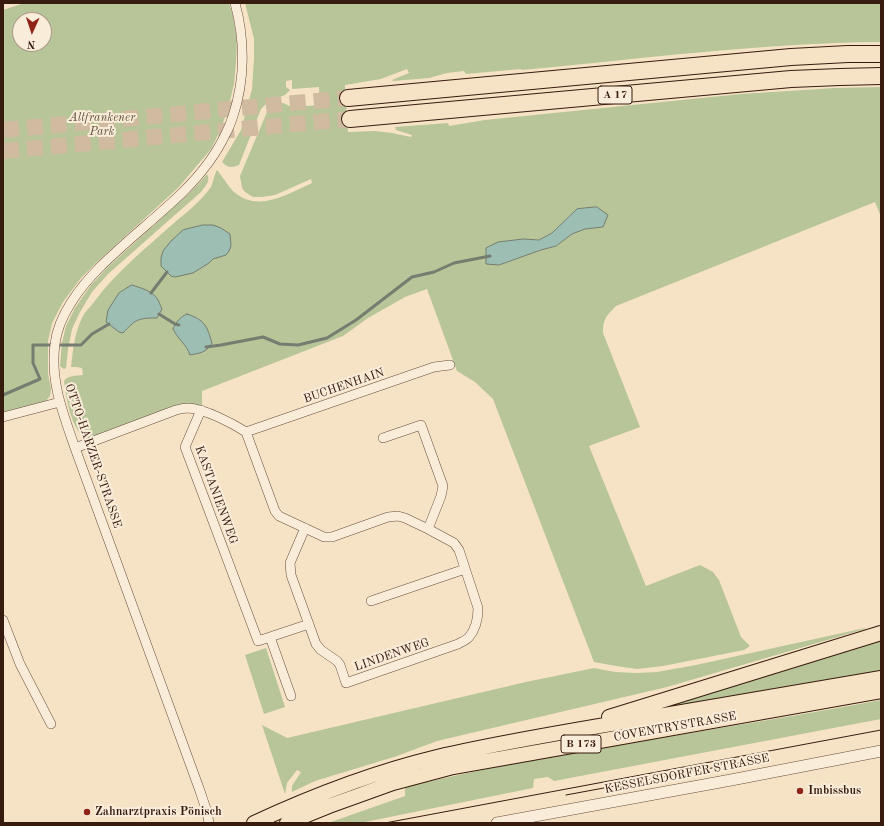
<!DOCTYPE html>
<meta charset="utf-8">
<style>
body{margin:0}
#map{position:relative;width:884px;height:826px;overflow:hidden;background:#f6e3c5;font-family:"Old Standard TT",serif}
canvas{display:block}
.frame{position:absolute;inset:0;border:4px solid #381b0f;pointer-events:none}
.north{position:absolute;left:12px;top:12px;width:40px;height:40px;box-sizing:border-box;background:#f9edd9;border:1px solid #ac9988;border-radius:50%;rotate:183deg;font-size:11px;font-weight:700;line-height:16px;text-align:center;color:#381b0f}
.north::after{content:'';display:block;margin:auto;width:14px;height:18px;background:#8f2418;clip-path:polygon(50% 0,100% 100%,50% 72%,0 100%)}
</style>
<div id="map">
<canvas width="884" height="826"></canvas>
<div class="frame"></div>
<div class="north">N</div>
</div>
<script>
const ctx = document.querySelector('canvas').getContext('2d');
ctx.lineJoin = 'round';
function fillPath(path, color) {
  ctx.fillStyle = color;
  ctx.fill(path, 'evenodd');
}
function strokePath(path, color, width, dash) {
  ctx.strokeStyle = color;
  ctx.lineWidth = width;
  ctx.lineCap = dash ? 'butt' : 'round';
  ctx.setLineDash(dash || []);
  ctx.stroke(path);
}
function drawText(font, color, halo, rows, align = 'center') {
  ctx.font = font + ' "Old Standard TT",serif';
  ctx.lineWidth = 4;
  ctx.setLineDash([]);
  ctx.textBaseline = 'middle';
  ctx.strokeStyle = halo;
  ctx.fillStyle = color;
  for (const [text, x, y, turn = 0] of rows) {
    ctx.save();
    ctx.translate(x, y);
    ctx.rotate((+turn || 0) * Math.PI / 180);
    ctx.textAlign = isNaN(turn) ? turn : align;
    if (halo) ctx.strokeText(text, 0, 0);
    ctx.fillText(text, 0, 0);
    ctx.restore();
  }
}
fillPath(new Path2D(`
 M24,3H229L233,15L237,40L236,62L234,84L229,105L221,129L211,149L178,188L100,259L81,278L63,302L52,323L48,341V374L51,389L50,396L46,401L3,413V10ZM20,20H44V44H20Z
 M245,3H881V42C761,43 641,59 521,70V69L466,74L464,71L447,73L429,78L393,81L392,80L409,73L407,69L381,79L345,85L348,132L375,131L392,133L411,137L412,135L396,130L395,127L448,123L449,126L485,120L741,94L835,88L881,87V217L875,202L616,306C606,316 603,319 603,333L640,427L589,446L646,586L700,565L713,572L719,580L741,637L750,646L744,650L663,666L637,669L616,666L594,662L493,399L475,382L457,371L427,289L405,297L368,318L343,336L202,391V406L86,439C70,427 67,400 64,381C68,375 76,376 83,375L82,368L76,367H71C73,349 75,330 84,314C87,310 91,306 94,302C116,272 146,248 174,223C187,212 201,201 211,187C213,183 214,175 217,170C223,177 227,185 234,192C258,213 288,194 312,183L311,179L275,195L262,197H253L245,192L242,188L240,176L267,112L274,105L279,103H283L292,107L320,105L319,87L292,89V80L286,81V87L290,90L285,95L269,101L261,109L239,165C231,168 228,168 222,162L241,130L252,89L254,58V39ZM577,209L603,227L585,229L572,234L556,246L541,250L499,265L523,239L539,240L552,233Z
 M207,174C211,181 206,185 201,192L108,274L92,292L80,312L72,329L68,350L66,368L64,369L60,366L62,343L66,326L75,308L91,285L107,268L188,194L200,182Z
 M865,628V629L667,687L437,741L397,756L315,781L292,792V786L301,772L297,770L287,783L285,794L262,725L287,738L526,682L594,668L615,672L637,673L657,672L696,665Z
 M881,638V671L637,715Z
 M266,648L285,707L264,714L245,655Z
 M881,700V719L554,781L548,777L534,779L533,788L360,823H328L405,796V787C562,750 723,730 881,700Z`), '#b7c598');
const water = new Path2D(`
 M597,207L608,215L603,227L585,229L572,234L556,246L541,250L499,265L486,264V248L498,242L523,239L539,240L552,233L577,209Z
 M203,225H213L221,228L230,234L231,246L229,251L226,255L213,259L209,263L193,273L175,277L171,276L161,266V258L163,251L171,241L183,230Z
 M132,285C141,288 153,291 158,300C160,303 160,306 162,309L157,318C138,318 136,319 123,333L119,332L106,322L108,310L119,293Z
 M187,314C205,320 207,326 212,343C206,353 200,353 190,355C187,345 177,338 173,329C176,322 180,317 187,314Z`);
fillPath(water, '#9dbeb2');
strokePath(water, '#757d71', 1);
strokePath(new Path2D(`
 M151,293L167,272
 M159,314L175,324L179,325
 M206,347L221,345L263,337L280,344L298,345L327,338L356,320L412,277L434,272L454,263L490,256
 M3,395L40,379L33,363V345H81L92,334L109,324`), '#757d71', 3);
strokePath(new Path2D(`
 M3,130L348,98
 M3,151L350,119`), '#d0bba1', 16, [16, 8]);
const minor = new Path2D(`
 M201,410L185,447L258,641L309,624
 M3,417L60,402
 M246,432L434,367L450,365
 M383,438L421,425L443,486L441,496L428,529
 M75,448L176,410C180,409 184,408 188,408C205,409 232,423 246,432L275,511L279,516L324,537H332L388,517L398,516L405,518L428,529L454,543L459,550L478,608C478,618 476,629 469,637C467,640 461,642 458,644L346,683L340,665L337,661L321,650L316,644L291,575L290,563L305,528
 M371,601L465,569
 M3,620L20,664L51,724
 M270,637L291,696
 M209,823L207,812L200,791L75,448C63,413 50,382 55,344C58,316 80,287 100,267C126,241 156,218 183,192C200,175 216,155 226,133C229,128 231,122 233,116C245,80 245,40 235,3`);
const tertiary = new Path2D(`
 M497,823L731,780L881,751`);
const trunk = new Path2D(`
 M609,717L881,633
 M254,823C312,796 375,772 437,757C502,742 569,731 635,720C717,706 799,692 881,678
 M287,823L329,806L393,783L453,767L881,691`);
const motorway = new Path2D(`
 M348,98L791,57L848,54H881
 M350,119L791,79L840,77L881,76`);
strokePath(minor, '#684d3c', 10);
strokePath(tertiary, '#684d3c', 12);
strokePath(trunk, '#381b0f', 16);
strokePath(motorway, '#381b0f', 18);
strokePath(minor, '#f9edd9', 9);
strokePath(tertiary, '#f9edd9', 11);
strokePath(trunk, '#f6e3c5', 14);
strokePath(motorway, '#f6e3c5', 16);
strokePath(new Path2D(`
 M566,795L755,760
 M385,823L881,730`), '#381b0f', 1);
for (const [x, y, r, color] of [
 [800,791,4,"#8f2418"],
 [87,812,4,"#8f2418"]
]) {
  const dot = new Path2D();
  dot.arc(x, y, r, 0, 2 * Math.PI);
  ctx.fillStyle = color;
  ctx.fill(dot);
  strokePath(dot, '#f9edd9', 1.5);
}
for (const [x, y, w] of [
 [615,95,34],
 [581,744,40]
]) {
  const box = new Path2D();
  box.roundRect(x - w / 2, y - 9, w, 18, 3);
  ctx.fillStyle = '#f9edd9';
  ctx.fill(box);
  strokePath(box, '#381b0f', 1);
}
drawText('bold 11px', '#381b0f', null, [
 ["A 17",615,95],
 ["B 173",581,744]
]);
drawText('italic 12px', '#5e4e38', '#f9edd9', [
 ["Altfrankener",102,118],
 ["Park",102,132]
]);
drawText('12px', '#381b0f', '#f9edd9', [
 ["BUCHENHAIN",344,386,-19],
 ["OTTO-HARZER-STRASSE",93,456,71],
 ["KASTANIENWEG",216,495,70],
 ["LINDENWEG",392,655,-19],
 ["COVENTRYSTRASSE",675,727,-10],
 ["KESSELSDORFER STRASSE",687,774,-11]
]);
drawText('bold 12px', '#381b0f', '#f9edd9', [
 ["Imbissbus",808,791],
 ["Zahnarztpraxis Pönisch",95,812]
], 'left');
</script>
